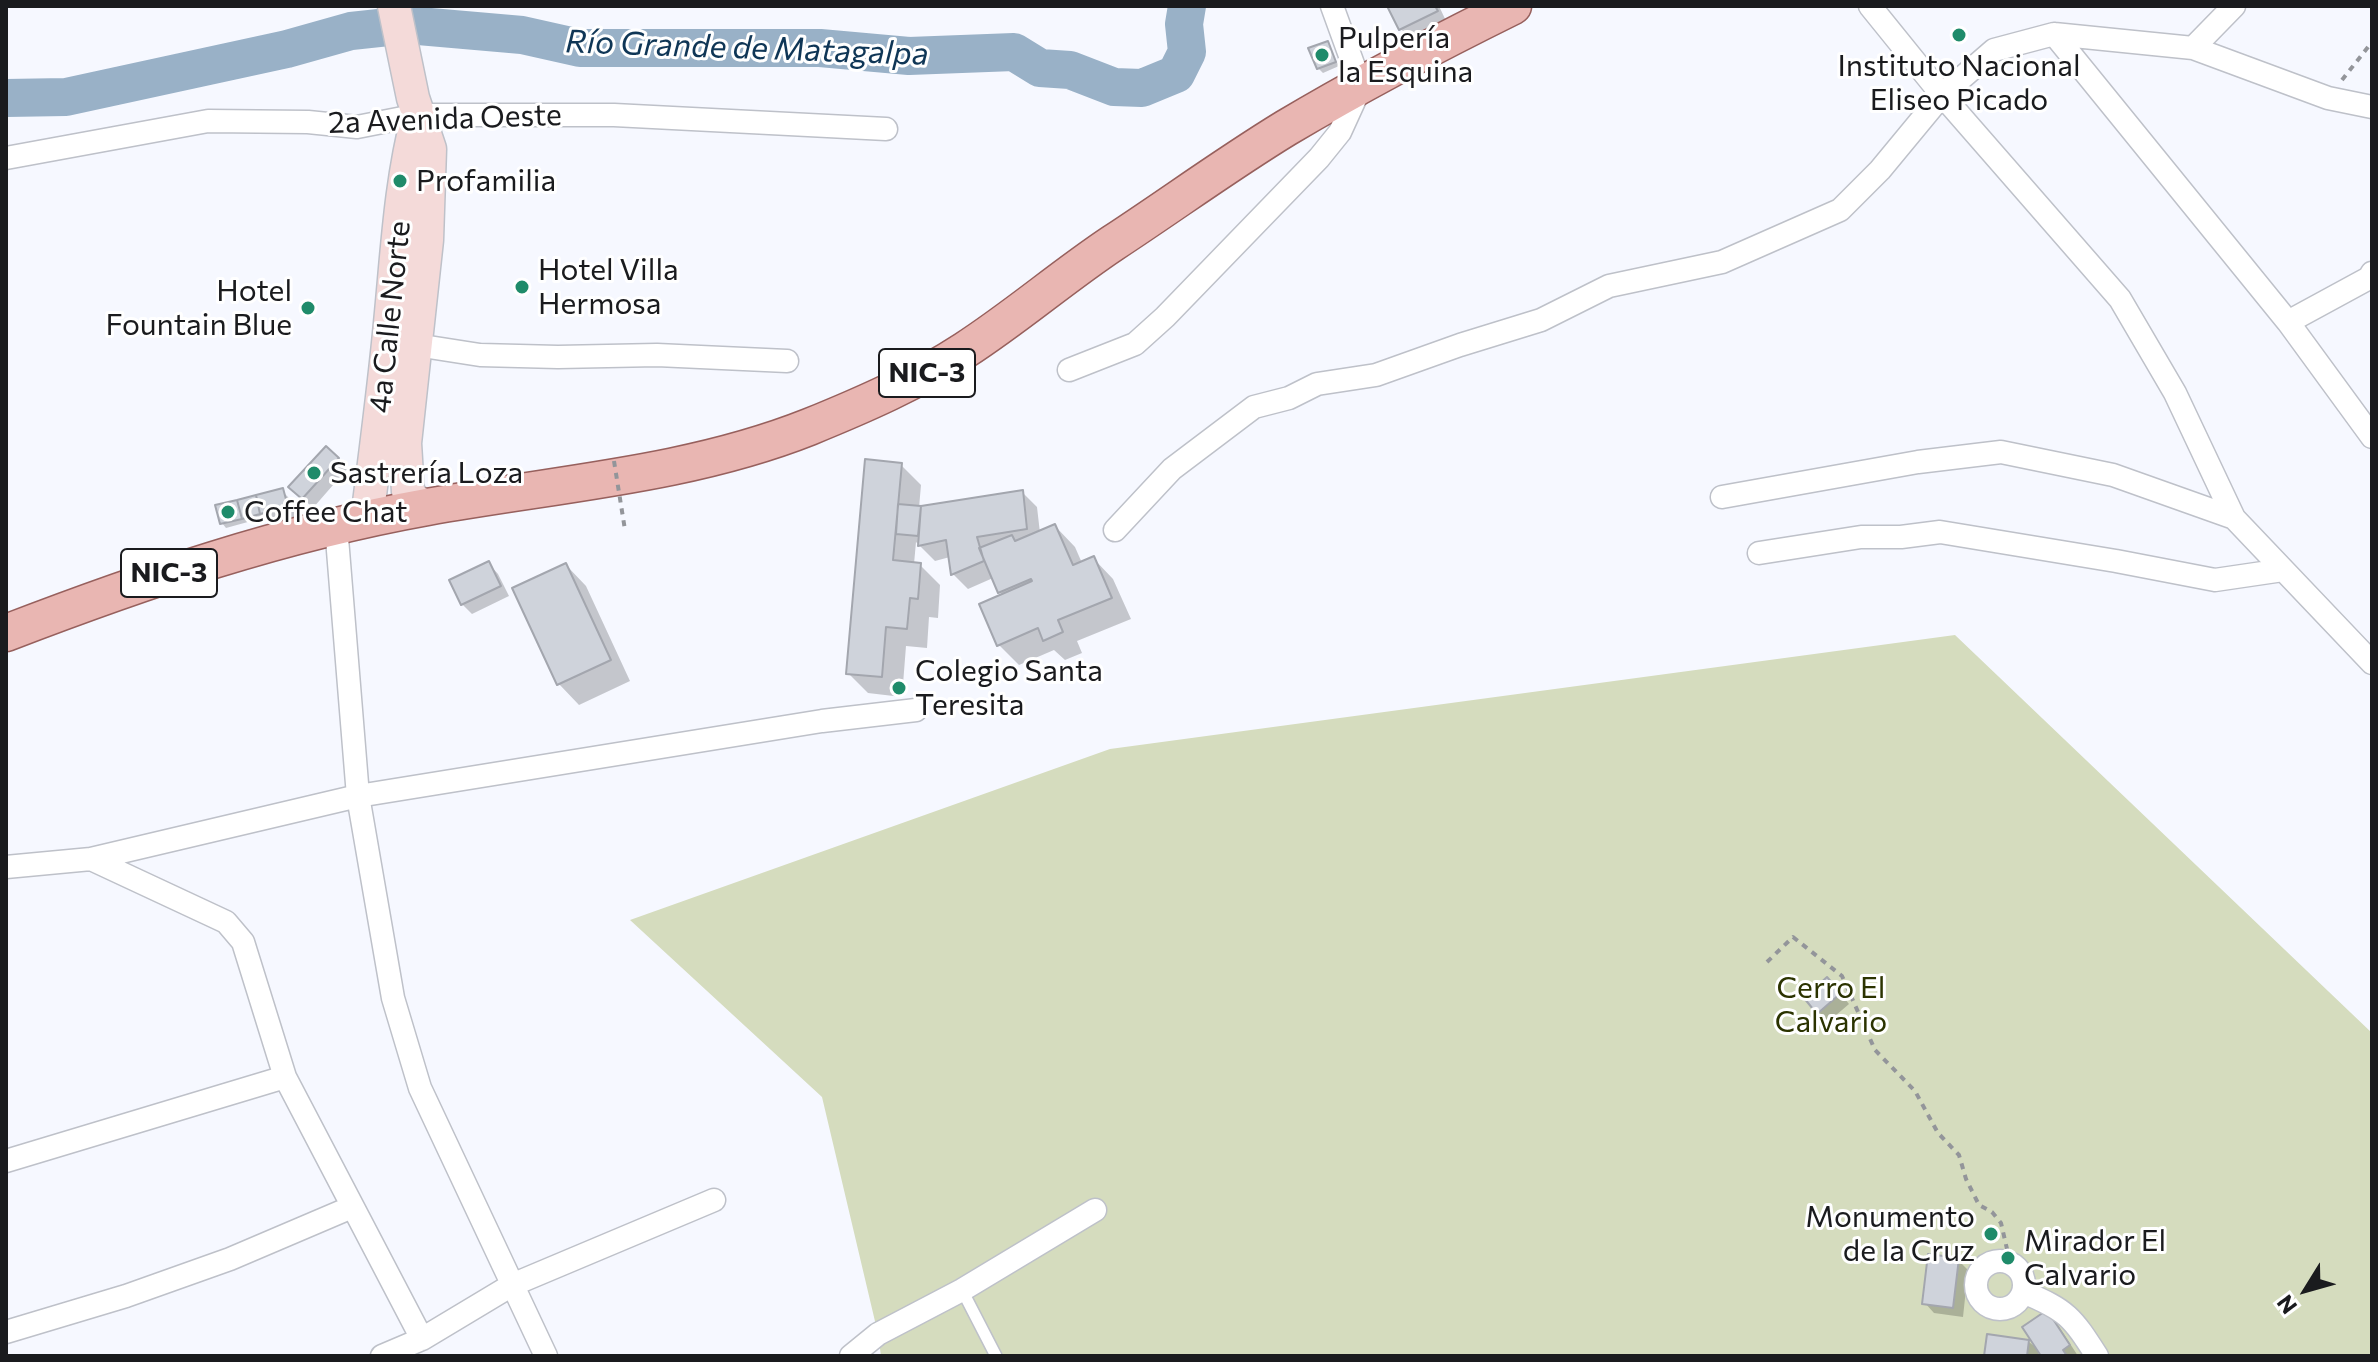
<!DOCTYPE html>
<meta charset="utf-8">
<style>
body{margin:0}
#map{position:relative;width:2378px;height:1362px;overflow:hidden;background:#f6f8ff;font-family:Commissioner,sans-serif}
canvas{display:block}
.frame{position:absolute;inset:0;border:8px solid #1a1b1e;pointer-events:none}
.north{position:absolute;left:2266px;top:1250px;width:80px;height:80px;-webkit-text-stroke:6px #fff;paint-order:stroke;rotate:233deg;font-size:22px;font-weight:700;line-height:32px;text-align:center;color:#1a1b1e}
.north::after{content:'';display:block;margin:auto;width:28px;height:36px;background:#1a1b1e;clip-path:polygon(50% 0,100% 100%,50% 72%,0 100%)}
</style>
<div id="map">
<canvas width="2378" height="1362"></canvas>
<div class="frame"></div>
<div class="north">N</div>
</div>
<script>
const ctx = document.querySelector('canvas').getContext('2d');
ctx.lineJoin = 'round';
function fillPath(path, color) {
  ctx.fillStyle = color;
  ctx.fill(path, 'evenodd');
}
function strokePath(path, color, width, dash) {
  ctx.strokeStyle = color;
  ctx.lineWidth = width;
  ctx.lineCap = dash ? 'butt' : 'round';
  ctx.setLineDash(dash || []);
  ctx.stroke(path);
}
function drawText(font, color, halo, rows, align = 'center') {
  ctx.font = font + ' Commissioner,sans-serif';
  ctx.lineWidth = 6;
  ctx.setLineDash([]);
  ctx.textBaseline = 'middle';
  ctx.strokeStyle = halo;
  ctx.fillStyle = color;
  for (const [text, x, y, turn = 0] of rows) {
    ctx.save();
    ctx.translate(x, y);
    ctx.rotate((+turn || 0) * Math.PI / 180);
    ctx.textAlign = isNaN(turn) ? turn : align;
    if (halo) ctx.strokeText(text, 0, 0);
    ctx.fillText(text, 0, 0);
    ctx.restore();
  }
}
fillPath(new Path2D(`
 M1955,635L2372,1033V1356H881L878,1334L822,1097L630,920L1110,749Z`), '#d5dcbe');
fillPath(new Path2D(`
 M1389,6H1439L1446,21L1410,38L1401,29Z
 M1327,43L1339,66L1323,73L1318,68Z
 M326,449L347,469L313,508L291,487Z
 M901,465L921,485L919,508L1022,492L1037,507L1040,533L1055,526L1075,547L1082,563L1093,558L1113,579L1131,619L1077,641L1082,653L1065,660L1054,650L1019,665L999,645L1003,596L993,578L968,589L953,574L950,557L935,561L916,542L914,564L920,565L940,585L938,618L929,617L927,648L906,646L902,697L868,693L848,673Z
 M282,491L292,501L296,517L272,523L266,517L226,528L222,523Z
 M489,564L498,574L509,596L472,614L462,604Z
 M566,565L586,586L630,681L579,705L559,684L515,589Z
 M1837,989L1849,1004L1828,1022L1819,1012Z
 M1958,1260L1968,1270L1963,1317L1934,1313L1925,1303Z
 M2046,1313L2056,1322L2078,1356H2043Z
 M2029,1342L2039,1350L2038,1356H1986Z`), '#0003');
strokePath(new Path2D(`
 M6,98L66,97L287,49L351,31L407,25L522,35L580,48H820L909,56L1014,52L1040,68L1070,70L1114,87L1142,88L1176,74L1187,52L1184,24L1187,6`), '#99b1c7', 38);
const building = new Path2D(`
 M1387,6H1435L1438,11L1399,30Z
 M1328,41L1336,62L1317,69L1308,48Z
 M326,446L339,458L302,499L288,487Z
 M865,459L902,463L893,560L921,563L918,599L910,598L907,629L886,627L882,677L846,674Z
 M283,488L288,507L260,514L256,495Z
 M1023,490L1027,529L977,537L984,561L951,575L946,540L918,546L921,506Z
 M256,495L260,514L242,519L237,500Z
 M237,500L242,519L220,524L215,505Z
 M898,504L921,506L918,536L896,534Z
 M1055,524L1073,565L1094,556L1112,598L1058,620L1063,632L1043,641L1038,628L997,646L979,604L1032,581L1031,579L998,593L979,548L1012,535L1015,541Z
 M489,561L501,586L461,605L449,580Z
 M566,563L611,660L557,685L512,588Z
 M1827,977L1841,993L1817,1014L1804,998Z
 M1928,1254L1959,1258L1953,1308L1922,1304Z
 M2047,1310L2070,1345L2063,1350L2067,1356H2041L2022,1327Z
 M1987,1334L2029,1340L2027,1356H1984Z`);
fillPath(building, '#cfd3db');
strokePath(building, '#a3a6ae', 2);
const lane = new Path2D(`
 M962,1290L996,1356`);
const street = new Path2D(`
 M1870,6L1942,95L2120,299L2175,393L2234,518L2372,663
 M2054,34L2288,322L2372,437
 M2193,48L2234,6
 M6,158L208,121L308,122L357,127L418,115H614L886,129
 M2288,322L2369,278L2372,273
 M401,346L416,345L480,355L558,357L657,355L787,361
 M1069,370L1135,344L1165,317L1319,158L1340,132L1361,86L1332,6
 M1722,497L1918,462L2001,452L2113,475L2234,518
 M336,526L358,796L393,998L420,1088L546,1356
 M1115,530L1172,469L1254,407L1289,398L1317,384L1376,375L1460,345L1541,320L1609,286L1722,262L1840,210L1880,170L1942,95L1994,50L2054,34L2193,48L2328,98L2372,107
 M1759,553L1861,537H1901L1940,532L2116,561L2215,580L2283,570
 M91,859L226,922L243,942L285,1077L422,1339
 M6,867L91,859L358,796L822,721L916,710
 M6,1161L285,1077
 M1976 1285a24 24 0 1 1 48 0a24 24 0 1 1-48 0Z
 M2023,1292C2067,1310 2072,1317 2097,1356
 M6,1332L126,1296L230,1259L352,1207
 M382,1356L422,1339L512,1285L714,1200
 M851,1356L878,1334L962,1290L1095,1210`);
const secondary = new Path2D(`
 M394,6L413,98L430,149L427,240L405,443L408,492L415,501L428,507
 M367,519C375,454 384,388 390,323C397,253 400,183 418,115`);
const primary = new Path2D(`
 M6,633C144,580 282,533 427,507C554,484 688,475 809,427C863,405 916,382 965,350C1016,317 1062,277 1113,243C1171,205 1227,164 1286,128C1360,84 1436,44 1513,6`);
strokePath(lane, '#bec1c9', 14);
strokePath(street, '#bec1c9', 25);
strokePath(secondary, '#bec1c9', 35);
strokePath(primary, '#97605d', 39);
strokePath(new Path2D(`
 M2342,80L2372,42
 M1767,962L1793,937L1842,976L1875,1050L1915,1091L1938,1133L1959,1155L1966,1179L1979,1205L1992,1212L2001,1223L2007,1249L2003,1261`), '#93959a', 4, [6, 6]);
strokePath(lane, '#fff', 11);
strokePath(street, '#fff', 22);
strokePath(secondary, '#f4dad9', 32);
strokePath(primary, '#e9b6b2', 36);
strokePath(new Path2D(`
 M614,461L625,530`), '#93959a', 4, [6, 6]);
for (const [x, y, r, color] of [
 [1959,35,8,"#1f8b6a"],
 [1322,55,8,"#1f8b6a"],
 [400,181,8,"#1f8b6a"],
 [522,287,8,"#1f8b6a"],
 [308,308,8,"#1f8b6a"],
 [314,473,8,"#1f8b6a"],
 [228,512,8,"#1f8b6a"],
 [899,688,8,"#1f8b6a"],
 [1991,1234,8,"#1f8b6a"],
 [2008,1258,8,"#1f8b6a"]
]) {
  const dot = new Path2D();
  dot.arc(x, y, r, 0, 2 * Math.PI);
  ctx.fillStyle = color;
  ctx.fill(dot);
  strokePath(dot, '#fff', 3);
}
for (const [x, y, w] of [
 [927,373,96],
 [169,573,96]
]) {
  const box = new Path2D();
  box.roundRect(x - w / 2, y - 24, w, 48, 6);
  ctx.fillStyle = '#fff';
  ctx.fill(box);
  strokePath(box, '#1a1b1e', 2);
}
drawText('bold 28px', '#1a1b1e', null, [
 ["NIC-3",927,373],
 ["NIC-3",169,573]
]);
drawText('30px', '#1a1b1e', '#fff', [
 ["Pulpería",1338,38],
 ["la Esquina",1338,72],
 ["Instituto Nacional",1959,66,"center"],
 ["Eliseo Picado",1959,100,"center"],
 ["Profamilia",416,181],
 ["Hotel Villa",538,270],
 ["Hermosa",538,304],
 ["Hotel",292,291,"right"],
 ["Fountain Blue",292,325,"right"],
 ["Sastrería Loza",330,473],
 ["Coffee Chat",244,512],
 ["Colegio Santa",915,671],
 ["Teresita",915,705],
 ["Monumento",1975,1217,"right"],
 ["de la Cruz",1975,1251,"right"],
 ["Mirador El",2024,1241],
 ["Calvario",2024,1275]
], 'left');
drawText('30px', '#1a1b1e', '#fff', [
 ["2a Avenida Oeste",445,119,-2],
 ["4a Calle Norte",390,317,-84]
]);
drawText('30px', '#2b3300', '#fff', [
 ["Cerro El",1831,988],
 ["Calvario",1831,1022]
]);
drawText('italic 32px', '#0f3656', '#fff', [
 ["Río Grande de Matagalpa",747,48,2]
]);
</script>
